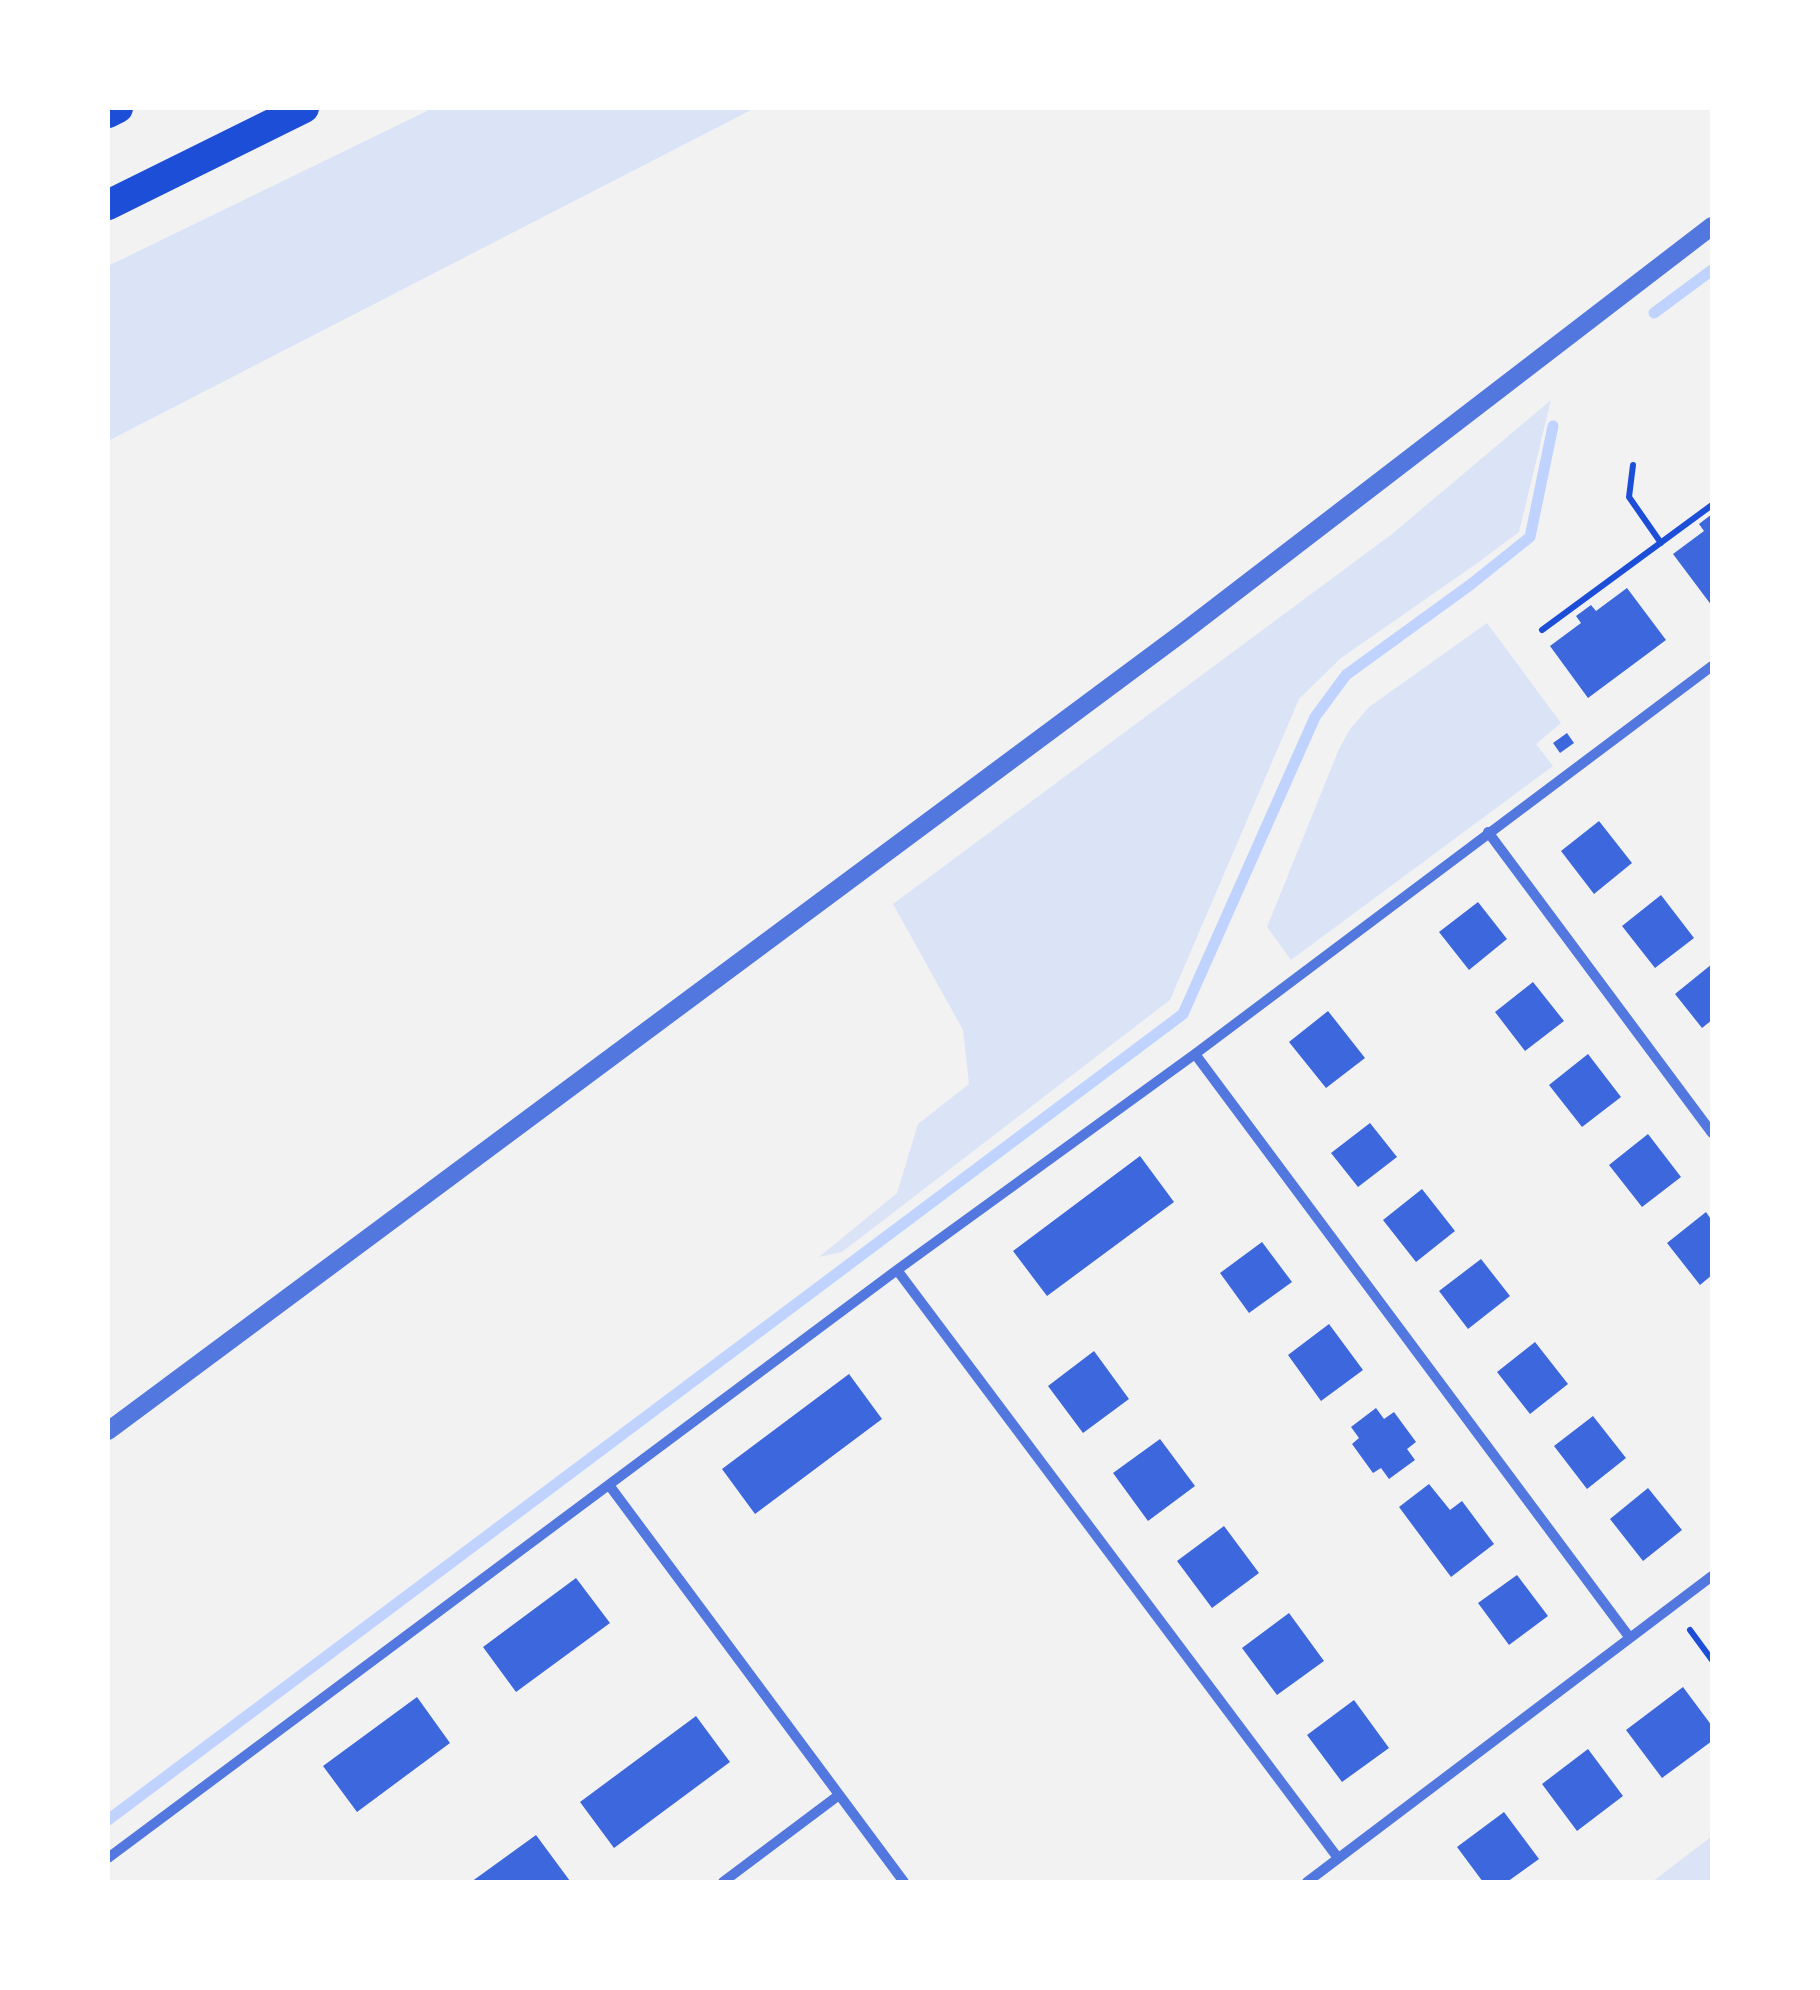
<!DOCTYPE html>
<style>
body{margin:0}
#map{position:relative;width:1820px;height:1990px;overflow:hidden;background:#f2f2f2;font-family:"Archivo Narrow",sans-serif}
canvas{display:block}
.frame{position:absolute;inset:0;border:110px solid #fff;pointer-events:none}
</style>
<div id="map">
<canvas width="1820" height="1990"></canvas>
<div class="frame"></div>
</div>
<script>
const ctx = document.querySelector('canvas').getContext('2d');
ctx.lineJoin = 'round';
function fillPath(path, color) {
  ctx.fillStyle = color;
  ctx.fill(path, 'evenodd');
}
function strokePath(path, color, width, dash) {
  ctx.strokeStyle = color;
  ctx.lineWidth = width;
  ctx.lineCap = dash ? 'butt' : 'round';
  ctx.setLineDash(dash || []);
  ctx.stroke(path);
}
fillPath(new Path2D(`
 M433,108H755L108,441V266Z
 M1551,400L1519,532L1476,564L1341,658L1299,699L1170,1000L842,1252L819,1257L897,1193L918,1124L969,1084L963,1030L893,904L1392,534Z
 M1487,623L1561,723L1536,744L1553,766L1291,960L1267,927L1339,749L1350,729L1369,707Z
 M1712,1836V1882H1652Z`), '#dbe4f7');
strokePath(new Path2D(`
 M1654,313L1712,270
 M108,1820L1183,1014L1315,717L1346,675L1470,585L1530,537L1553,426`), '#bfd3fe', 11);
fillPath(new Path2D(`
 M1712,514V606L1673,554L1704,531L1699,524Z
 M1627,588L1666,640L1588,698L1550,646L1581,623L1576,616L1591,605L1596,611Z
 M1567,733L1574,743L1560,753L1553,743Z
 M1599,821L1632,863L1594,894L1561,851Z
 M1661,895L1694,938L1655,968L1622,926Z
 M1478,902L1507,939L1469,970L1439,932Z
 M1712,964V1020L1702,1028L1675,994Z
 M1533,982L1564,1021L1525,1051L1495,1012Z
 M1328,1011L1365,1058L1326,1088L1289,1042Z
 M1588,1054L1621,1097L1582,1127L1549,1085Z
 M1370,1123L1397,1157L1358,1187L1331,1153Z
 M1648,1134L1681,1177L1642,1207L1609,1165Z
 M1140,1156L1174,1202L1047,1296L1013,1251Z
 M1422,1189L1455,1231L1416,1262L1383,1220Z
 M1706,1212L1712,1221V1275L1700,1285L1667,1243Z
 M1262,1242L1292,1282L1249,1313L1220,1273Z
 M1481,1259L1510,1296L1468,1329L1439,1291Z
 M1329,1324L1363,1370L1321,1401L1288,1355Z
 M1535,1342L1568,1384L1530,1414L1497,1372Z
 M1094,1351L1129,1399L1083,1433L1048,1386Z
 M849,1374L882,1419L755,1514L722,1469Z
 M1376,1408L1384,1419L1394,1412L1416,1442L1407,1449L1415,1460L1389,1479L1381,1468L1373,1473L1352,1444L1359,1438L1351,1427Z
 M1593,1416L1626,1458L1587,1489L1554,1446Z
 M1160,1439L1195,1486L1148,1521L1113,1473Z
 M1429,1484L1450,1510L1462,1501L1494,1544L1451,1577L1399,1507Z
 M1648,1488L1682,1530L1643,1561L1610,1519Z
 M1224,1526L1259,1573L1212,1608L1177,1561Z
 M1517,1575L1548,1616L1509,1645L1478,1603Z
 M576,1578L610,1623L516,1692L483,1647Z
 M1289,1613L1324,1661L1277,1695L1242,1648Z
 M1683,1687L1712,1726V1741L1662,1778L1626,1730Z
 M417,1697L450,1743L357,1812L323,1766Z
 M1354,1700L1389,1748L1342,1782L1307,1735Z
 M696,1716L730,1762L614,1848L580,1802Z
 M1588,1749L1623,1796L1577,1831L1542,1784Z
 M1504,1812L1539,1859L1507,1882H1483L1457,1847Z
 M536,1835L570,1881L471,1882L489,1869Z`), '#3d67dc');
strokePath(new Path2D(`
 M1633,465L1629,497L1661,543
 M1542,630L1712,505
 M1690,1630L1712,1660`), '#1d4ed8', 6);
strokePath(new Path2D(`
 M1488,832L1712,1133
 M1195,1054L1630,1638
 M897,1270L1338,1858
 M609,1485L904,1882
 M108,1858L897,1270L1195,1054L1712,666
 M723,1882L839,1795
 M1307,1882L1712,1576`), '#5277de', 10);
strokePath(new Path2D(`
 M108,1431L1182,633L1712,226`), '#5277de', 18);
strokePath(new Path2D(`
 M108,113L118,108
 M108,205L304,108`), '#1d4ed8', 30);
</script>
